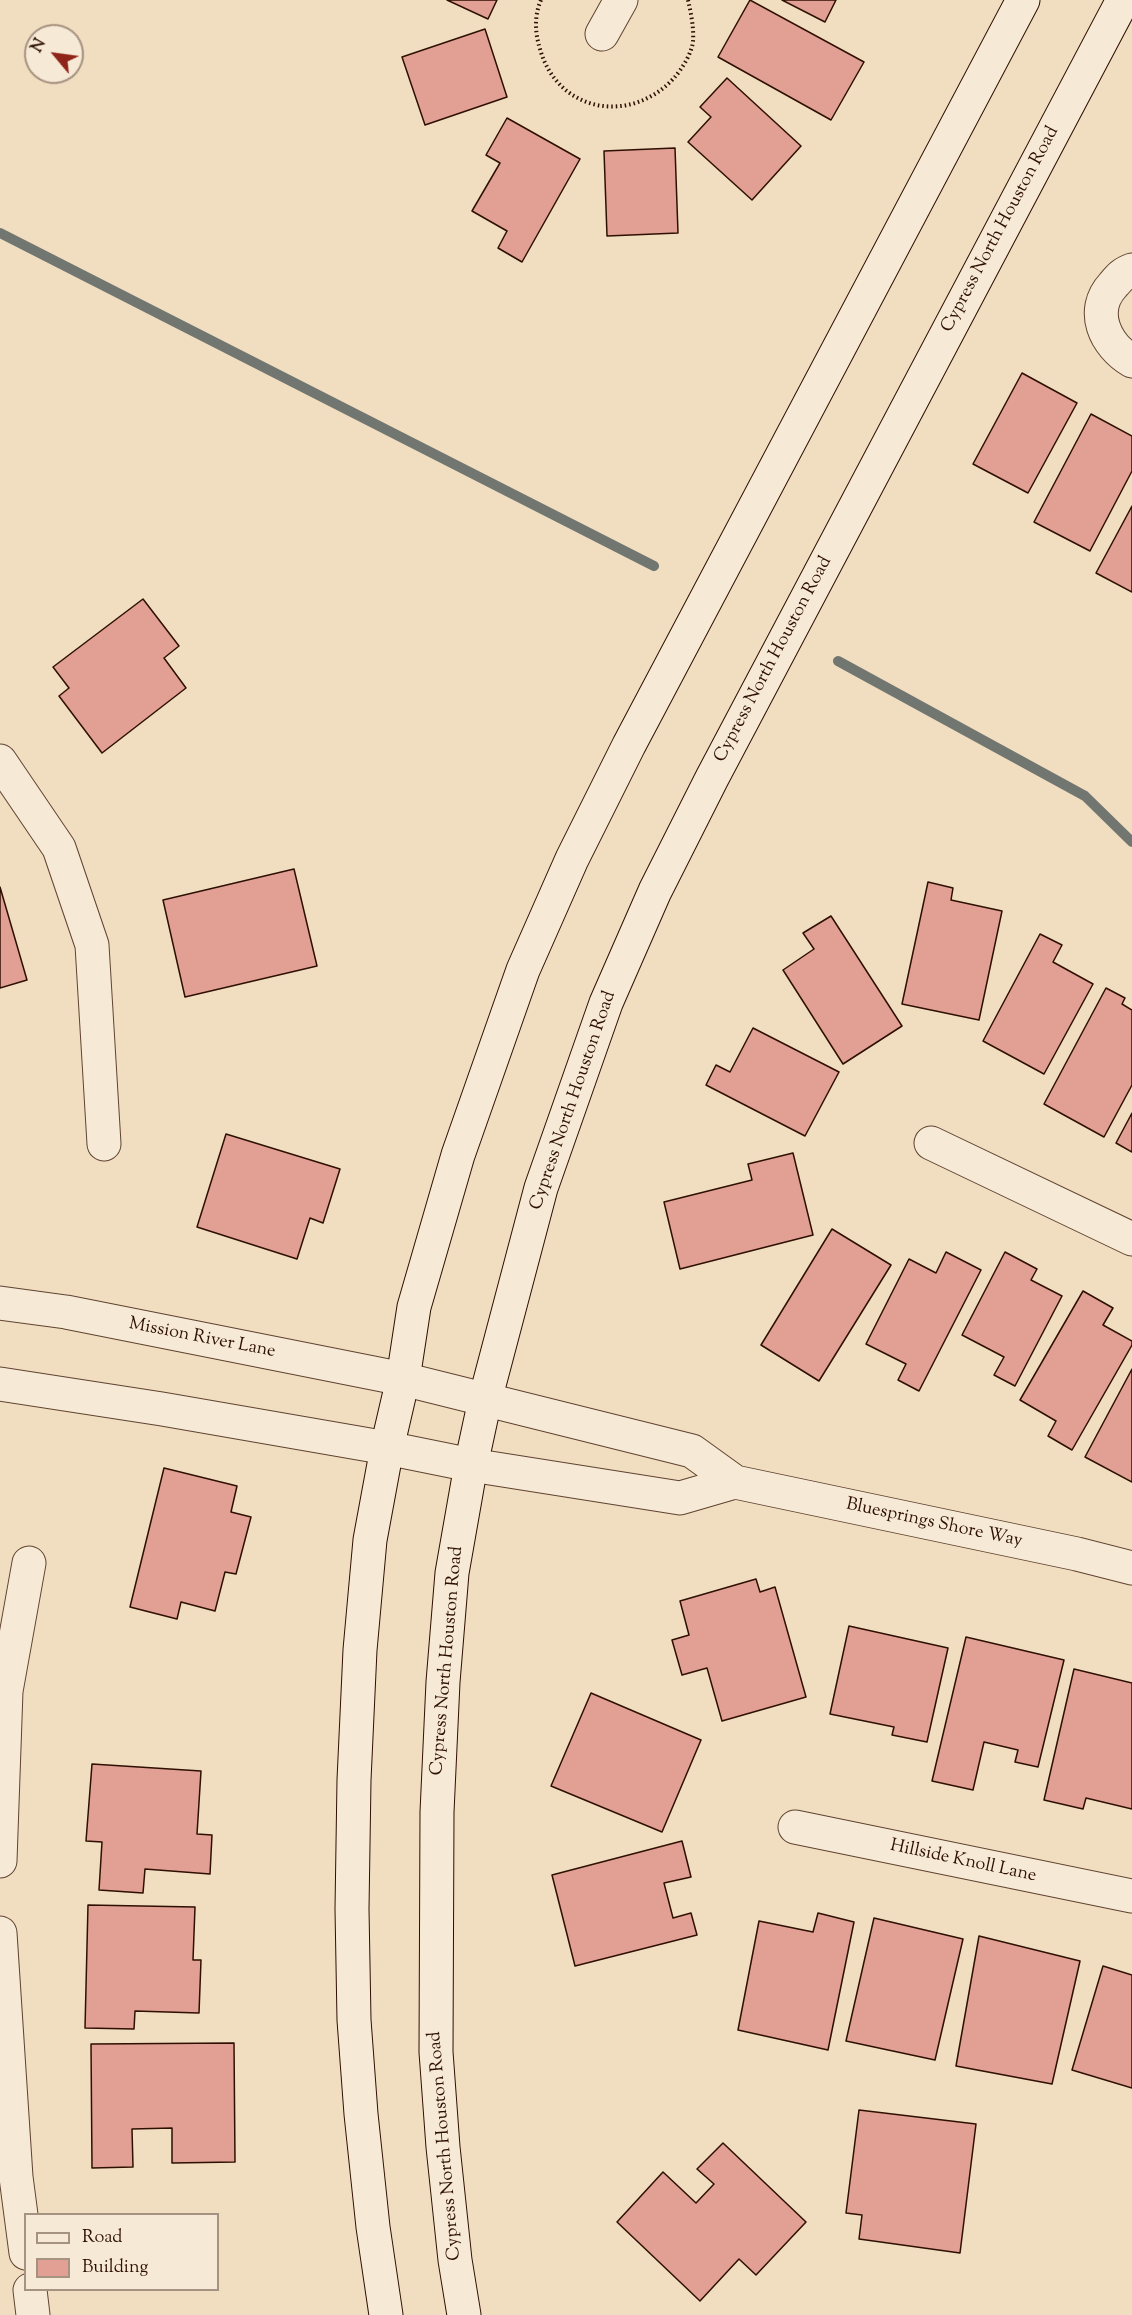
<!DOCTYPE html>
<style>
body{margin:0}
#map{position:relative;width:1132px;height:2315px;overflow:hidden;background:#f1ddbf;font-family:"Sorts Mill Goudy",serif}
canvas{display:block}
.legend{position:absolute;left:24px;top:2213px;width:195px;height:78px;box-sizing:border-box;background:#f6e9d5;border:2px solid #a69281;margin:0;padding:8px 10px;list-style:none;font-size:18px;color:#2e1002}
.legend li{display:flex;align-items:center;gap:12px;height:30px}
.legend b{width:30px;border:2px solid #a69281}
.north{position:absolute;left:24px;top:24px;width:60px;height:60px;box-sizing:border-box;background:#f6e9d5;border:2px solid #a69281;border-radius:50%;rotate:299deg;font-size:16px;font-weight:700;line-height:24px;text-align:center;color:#2e1002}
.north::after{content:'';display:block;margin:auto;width:21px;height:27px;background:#8f2418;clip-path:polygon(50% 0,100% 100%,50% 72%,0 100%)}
</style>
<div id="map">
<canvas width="1132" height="2315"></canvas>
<ul class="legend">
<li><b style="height:8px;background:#f6e9d5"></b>Road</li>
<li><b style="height:16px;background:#e29f94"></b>Building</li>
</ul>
<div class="north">N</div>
</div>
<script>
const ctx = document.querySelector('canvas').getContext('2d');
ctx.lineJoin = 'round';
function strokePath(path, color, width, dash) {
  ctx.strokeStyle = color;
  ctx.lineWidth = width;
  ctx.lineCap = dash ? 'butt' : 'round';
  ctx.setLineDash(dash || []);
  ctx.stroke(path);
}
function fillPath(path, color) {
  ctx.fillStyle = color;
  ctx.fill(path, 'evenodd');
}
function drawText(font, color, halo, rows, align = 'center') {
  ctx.font = font + ' "Sorts Mill Goudy",serif';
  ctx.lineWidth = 4.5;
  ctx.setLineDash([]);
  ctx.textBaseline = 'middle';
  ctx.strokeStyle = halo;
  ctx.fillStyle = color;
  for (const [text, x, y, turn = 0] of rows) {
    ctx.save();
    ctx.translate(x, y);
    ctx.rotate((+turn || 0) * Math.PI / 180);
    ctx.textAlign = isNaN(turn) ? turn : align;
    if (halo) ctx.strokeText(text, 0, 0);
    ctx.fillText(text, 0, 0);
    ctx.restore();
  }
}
strokePath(new Path2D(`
 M0,233L654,566
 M838,661L1085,796L1132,842`), '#717671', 10);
const building = new Path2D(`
 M447,0H497L488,19Z
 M750,0L864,62L831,120L718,57Z
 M782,0H836L825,22Z
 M485,29L507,97L425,125L402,57Z
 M727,78L801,146L752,200L688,142L711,117L700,107Z
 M507,118L580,159L522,262L498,248L507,231L472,211L500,163L486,155Z
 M675,148L678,233L607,236L604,151Z
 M1022,373L1077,403L1028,493L973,464Z
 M1091,414L1132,436V471L1090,551L1034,522Z
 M1132,506V592L1096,573Z
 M143,599L179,646L164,658L186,688L102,753L59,696L69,688L53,667Z
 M294,869L317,966L185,997L163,900Z
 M928,882L953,888L951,900L1002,911L979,1020L902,1004Z
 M0,887L27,980L0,988Z
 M831,916L902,1026L843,1064L783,970L814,949L803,933Z
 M1040,934L1062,945L1053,962L1093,984L1044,1074L983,1041Z
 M1106,988L1125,998L1122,1004L1132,1010V1085L1104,1137L1044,1104Z
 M753,1028L839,1072L805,1136L706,1085L716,1065L730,1072Z
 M1132,1113V1152L1116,1143Z
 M226,1134L340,1169L323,1223L310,1218L297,1259L197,1227Z
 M793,1153L813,1235L680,1269L664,1202L752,1180L748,1164Z
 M832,1229L891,1265L819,1381L761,1345Z
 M946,1252L981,1270L919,1391L898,1380L906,1364L866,1344L909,1259L936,1273Z
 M1005,1252L1037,1269L1031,1280L1062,1296L1015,1386L994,1375L1004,1357L962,1335Z
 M1083,1291L1113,1308L1103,1325L1132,1341V1345L1072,1450L1048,1436L1056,1421L1020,1400Z
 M1132,1369V1482L1085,1457Z
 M164,1468L237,1486L231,1512L251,1517L236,1574L225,1572L215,1611L181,1602L177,1619L130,1607Z
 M756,1579L760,1592L775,1587L806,1697L722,1721L707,1668L682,1675L672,1640L689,1635L680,1601Z
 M849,1626L948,1648L927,1742L892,1735L894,1727L830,1714Z
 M966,1637L1064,1660L1038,1767L1015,1762L1018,1750L984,1742L973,1790L932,1781Z
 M1074,1669L1132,1683V1809L1086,1798L1083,1809L1044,1800Z
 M591,1693L701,1740L662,1832L551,1786Z
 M92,1764L201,1771L197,1834L212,1835L210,1874L145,1869L143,1893L99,1890L102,1842L86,1841Z
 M682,1841L691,1877L664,1883L673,1918L691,1913L697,1935L575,1966L552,1875Z
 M88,1905L195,1907L193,1960H201L199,2013L135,2011L134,2029L85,2028Z
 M818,1913L854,1922L828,2050L738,2030L759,1921L813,1932Z
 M874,1918L963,1939L935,2060L846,2041Z
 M979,1936L1080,1961L1052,2084L956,2066Z
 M1103,1966L1132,1975V2088L1072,2070Z
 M234,2043L235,2162L172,2163V2128L132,2129L133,2167L92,2168L91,2044Z
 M859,2110L976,2124L960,2253L859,2239L862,2215L846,2213Z
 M723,2143L806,2222L756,2275L739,2259L700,2301L617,2222L663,2172L696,2203L714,2184L697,2169Z`);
fillPath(building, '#e29f94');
strokePath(building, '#2e1002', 1.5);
const minor = new Path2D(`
 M602,34L621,0
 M1132,270C1123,273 1119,278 1113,285C1089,311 1105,345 1132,361
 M0,761L59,848L92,945L104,1144
 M931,1143L1132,1239
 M0,1303L66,1312L403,1379L692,1451L735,1482L1077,1554L1132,1568
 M0,1384L162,1409L387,1448L471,1465L680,1498L735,1482
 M795,1827L1132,1896
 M0,1861L6,1691L29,1563
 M0,1933L16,2177L26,2253
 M30,2290L33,2315`);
const secondary = new Path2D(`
 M386,2315L373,2227L361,2114L354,2020L352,1909L354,1780L360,1650L370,1540L387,1448L403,1379L414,1307L458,1155L523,970L572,859L629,745L1023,0
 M464,2315L455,2260L443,2147L436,2052L437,1812L443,1682L452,1573L471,1465L485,1400L541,1188L606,1003L655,891L712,778L1123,0`);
strokePath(minor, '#5f4331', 35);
strokePath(secondary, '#2e1002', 35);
strokePath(new Path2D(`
 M541,0C534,16 535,33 540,49C558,113 631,125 674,78C682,69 692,53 693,41C694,28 691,13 688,0`), '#2e1002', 4, [1.5, 3]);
strokePath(minor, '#f6e9d5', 33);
strokePath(secondary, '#f6e9d5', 33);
drawText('18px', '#2e1002', '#f6e9d5', [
 ["Cypress North Houston Road",1001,230,-62],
 ["Cypress North Houston Road",774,660,-62],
 ["Cypress North Houston Road",574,1101,-71],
 ["Mission River Lane",202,1339,11],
 ["Bluesprings Shore Way",934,1524,12],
 ["Cypress North Houston Road",448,1661,-85],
 ["Hillside Knoll Lane",963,1862,12],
 ["Cypress North Houston Road",446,2146,-95]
]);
</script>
